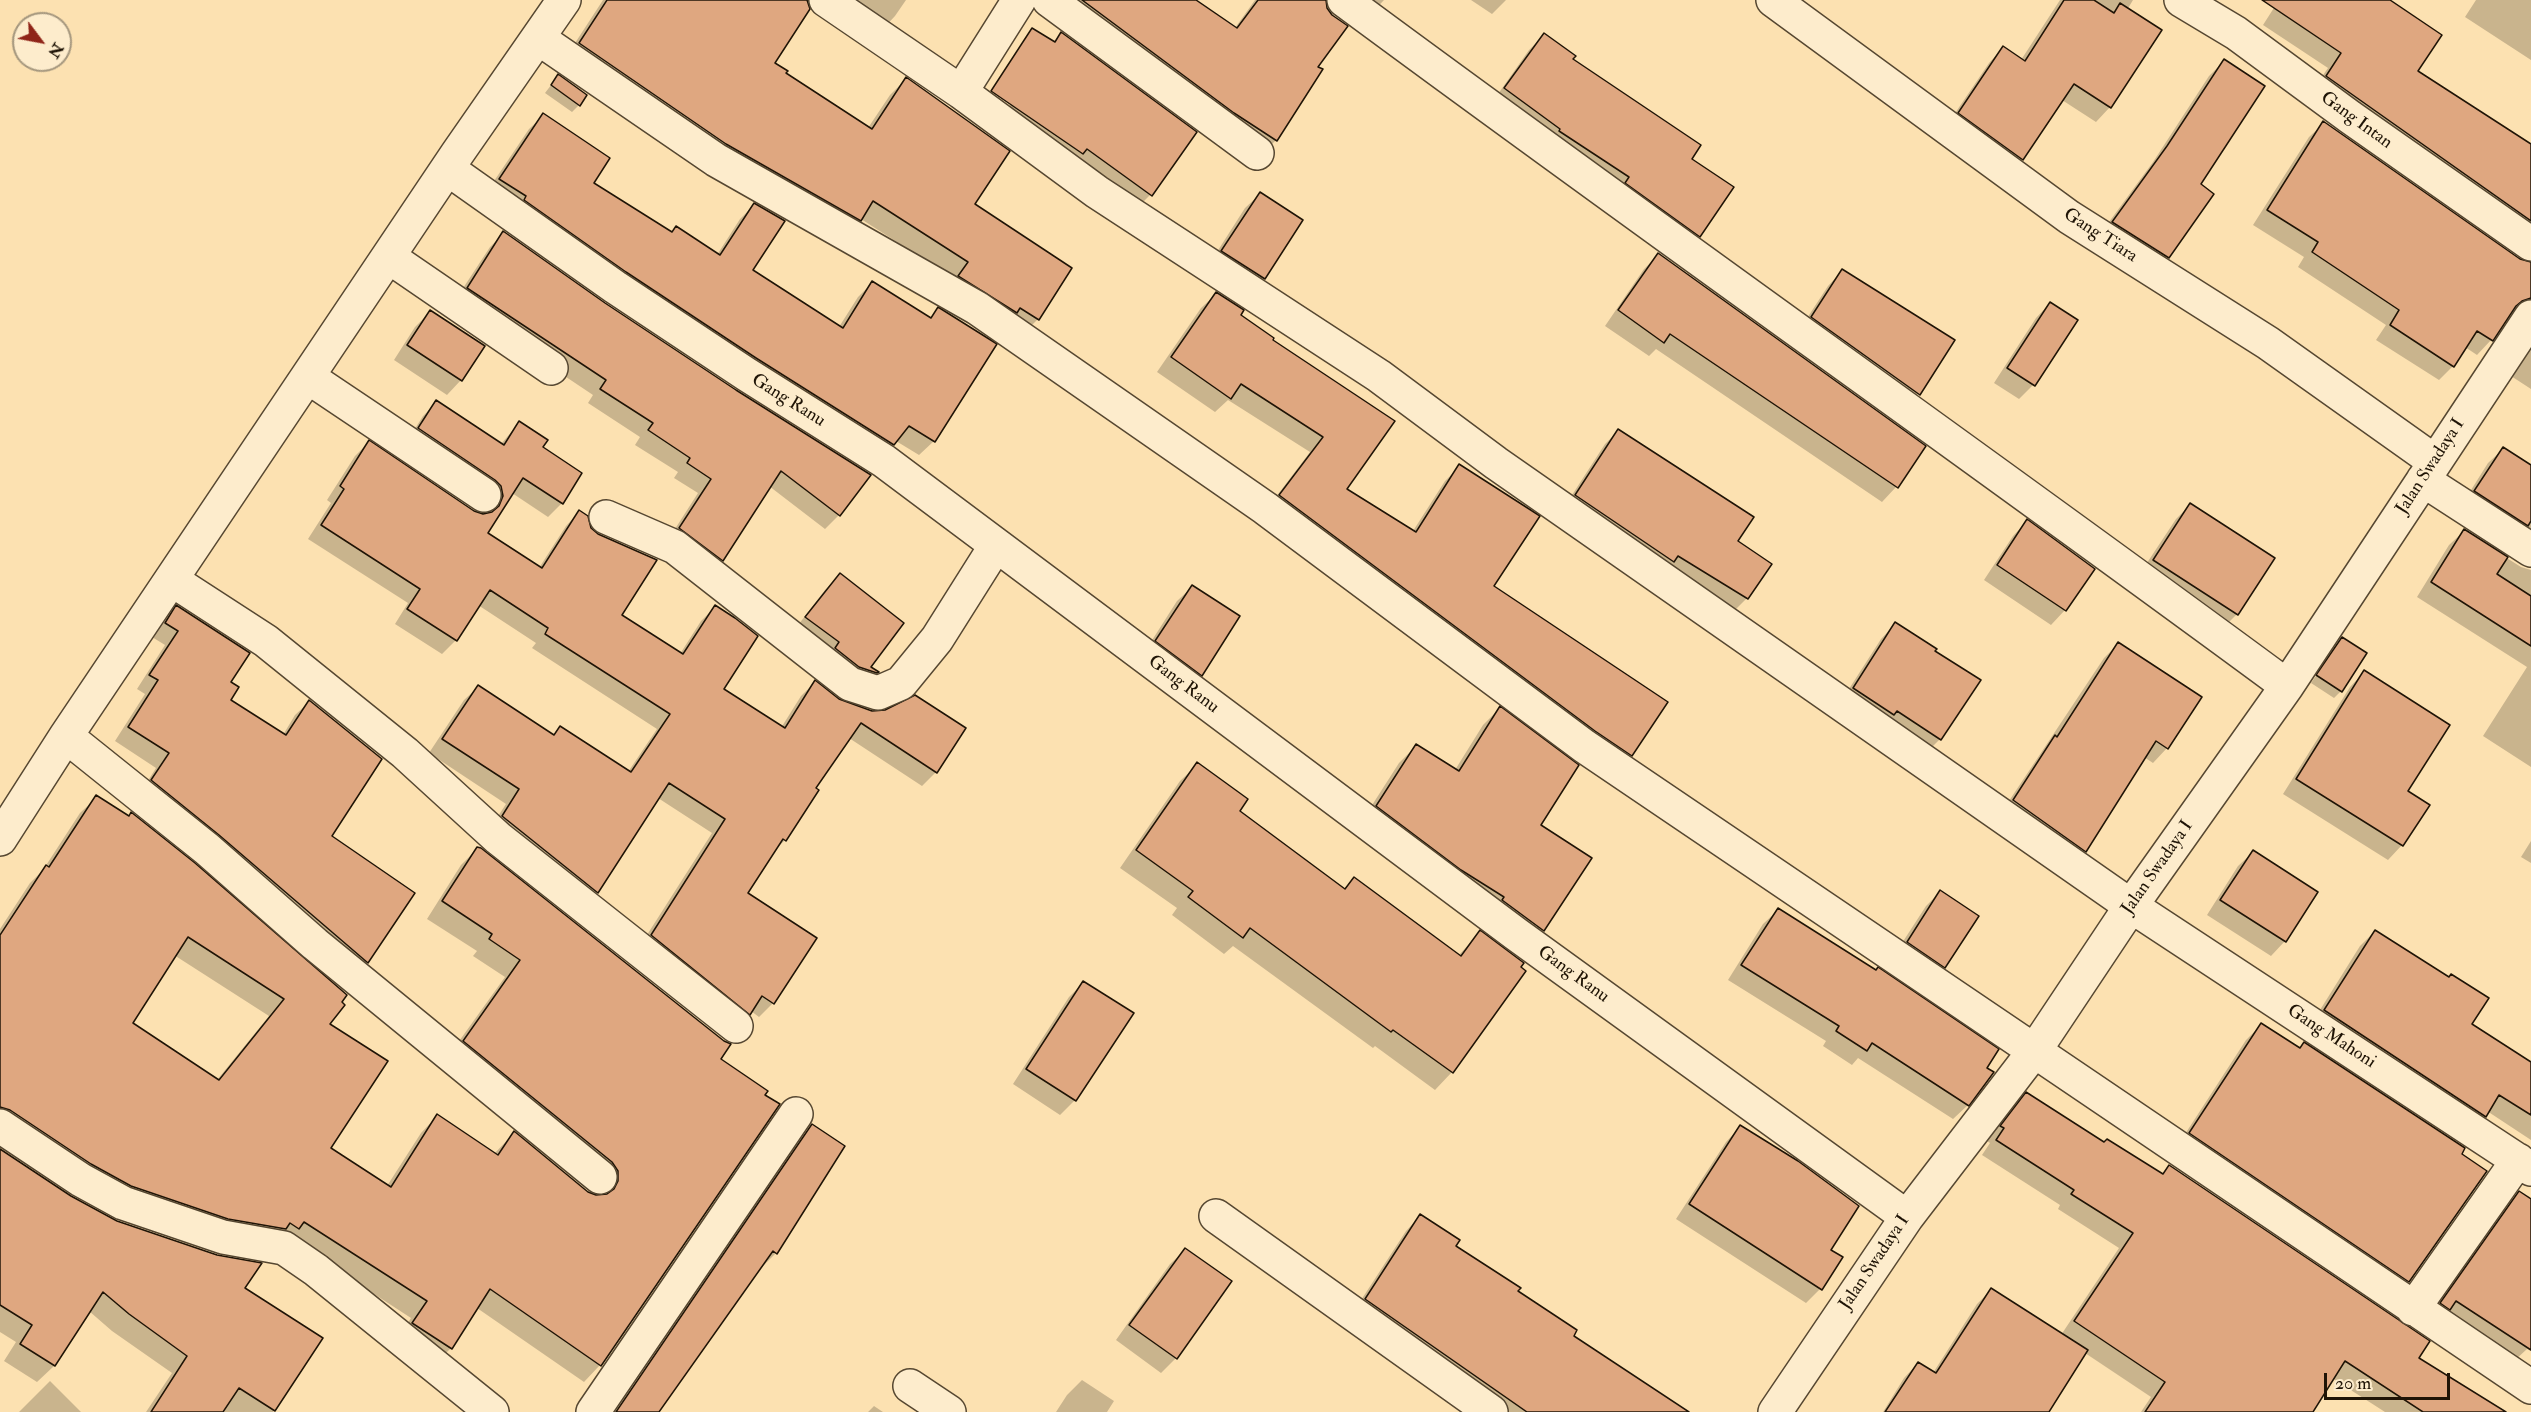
<!DOCTYPE html>
<style>
body{margin:0}
#map{position:relative;width:2531px;height:1412px;overflow:hidden;background:#fce1b1;font-family:"IM FELL Double Pica",serif}
canvas{display:block}
.north{position:absolute;left:12px;top:12px;width:60px;height:60px;box-sizing:border-box;background:#fdeccc;border:2px solid #a4967d;border-radius:50%;rotate:122deg;font-size:16px;font-weight:700;line-height:24px;text-align:center;color:#1f1406}
.north::after{content:'';display:block;margin:auto;width:21px;height:27px;background:#8f2418;clip-path:polygon(50% 0,100% 100%,50% 72%,0 100%)}
.scale{position:absolute;left:2324px;top:1373px;width:126px;height:27px;box-sizing:border-box;border:3px solid #1f1406;border-top:0;padding-left:8px;font-size:18px;line-height:21px;white-space:nowrap;color:#1f1406;-webkit-text-stroke:4px #fdeccc;paint-order:stroke}
</style>
<div id="map">
<canvas width="2531" height="1412"></canvas>
<div class="north">N</div>
<div class="scale">20 m</div>
</div>
<script>
const ctx = document.querySelector('canvas').getContext('2d');
ctx.lineJoin = 'round';
function fillPath(path, color) {
  ctx.fillStyle = color;
  ctx.fill(path, 'evenodd');
}
function strokePath(path, color, width, dash) {
  ctx.strokeStyle = color;
  ctx.lineWidth = width;
  ctx.lineCap = dash ? 'butt' : 'round';
  ctx.setLineDash(dash || []);
  ctx.stroke(path);
}
function drawText(font, color, halo, rows, align = 'center') {
  ctx.font = font + ' "IM FELL Double Pica",serif';
  ctx.lineWidth = 4.5;
  ctx.setLineDash([]);
  ctx.textBaseline = 'middle';
  ctx.strokeStyle = halo;
  ctx.fillStyle = color;
  for (const [text, x, y, turn = 0] of rows) {
    ctx.save();
    ctx.translate(x, y);
    ctx.rotate((+turn || 0) * Math.PI / 180);
    ctx.textAlign = isNaN(turn) ? turn : align;
    if (halo) ctx.strokeText(text, 0, 0);
    ctx.fillText(text, 0, 0);
    ctx.restore();
  }
}
fillPath(new Path2D(`
 M603,0H799L773,64L868,128L890,95L906,79L973,204L1038,319L1022,335L953,278L861,219L844,236L564,60Z
 M838,0H906L895,16L881,31Z
 M1079,0H1193L1235,28L1255,0H1324L1316,67L1276,140L1262,154L1068,16Z
 M1341,0H1384L1367,18Z
 M1471,0H1506L1492,14Z
 M2060,0H2133L2127,10L2110,107L2096,122L2062,100L2022,159L2008,174L1945,128L1989,63L2003,48L2021,60Z
 M2279,0H2387L2416,71L2531,146V247L2312,91L2328,68L2263,25Z
 M2476,0H2531V60L2465,17Z
 M1061,34L1150,195L1136,209L999,122L1047,49Z
 M1544,35L1690,159L1699,236L1684,250L1491,104L1529,50Z
 M2224,61L2199,185L2167,257L2153,271L2098,237L2153,162L2209,76Z
 M558,76L579,105L572,112L545,93Z
 M544,115L591,183L671,233L676,228L717,255L740,219L754,205L751,270L839,327L858,297L872,283L929,319L938,309L934,441L919,455L896,441L879,459L486,193L529,129Z
 M2324,123L2520,261L2531,264V321L2516,312L2509,314L2491,340L2477,355L2465,347L2453,366L2439,380L2376,340L2386,325L2298,267L2304,257L2253,225L2309,137Z
 M1260,194L1301,220L1264,278L1249,293L1208,266L1245,208Z
 M504,233L604,304L735,391L869,476L839,515L825,529L769,486L722,560L708,574L666,543L698,493L674,478L678,472L635,445L640,437L588,403L593,395L454,302L490,247Z
 M1658,255L1924,446L1896,487L1882,502L1656,349L1649,356L1605,326L1644,269Z
 M1842,271L1953,340L1918,394L1904,409L1798,332L1828,286Z
 M1216,294L1271,340L1393,421L1345,489L1413,531L1445,481L1460,466L1492,586L1631,755L1617,770L1266,510L1310,452L1228,400L1215,412L1157,372L1201,308Z
 M2050,303L2033,385L2019,399L1994,383L2036,318Z
 M430,312L483,346L461,380L447,395L394,360L415,327Z
 M2531,346V389L2511,376Z
 M437,402L501,444L519,423L541,448L562,503L548,517L512,493L486,533L539,568L566,526L579,512L620,615L680,654L701,621L715,607L722,690L781,728L801,696L815,682L936,772L922,786L849,738L814,789L785,840L773,852L746,893L773,1003L759,1017L751,1011L735,1027L638,949L712,833L658,798L597,892L583,906L489,830L506,804L429,753L464,700L478,687L553,736L560,728L628,772L657,729L532,648L536,643L478,605L456,640L442,654L395,624L408,603L308,539L331,503L327,500L355,456L369,442L473,512L483,515L488,514L487,500L406,443L423,416Z
 M1618,431L1736,541L1747,598L1734,611L1563,509L1605,444Z
 M2503,449L2531,467V554L2461,506L2488,463Z
 M2190,505L2237,614L2222,629L2139,575L2176,519Z
 M2027,521L2065,610L2051,625L1984,580L2013,536Z
 M2464,531L2521,567L2531,570V767L2483,736L2527,667L2417,597L2449,545Z
 M840,575L869,667L877,672L863,686L792,633L825,590Z
 M1192,587L1201,675L1187,689L1142,656L1177,601Z
 M177,607L229,683V700L283,735L295,715L309,702L330,837L413,893L367,962L354,976L139,795L156,768L115,741L145,694L137,689L165,645L152,637L163,621Z
 M1895,624L1940,739L1926,753L1840,703L1881,639Z
 M2342,639L2341,691L2334,698L2311,683Z
 M2118,644L2167,748L2153,763L2144,757L2085,851L2070,865L1999,816L2104,658Z
 M2364,672L2406,792L2402,845L2388,860L2283,794L2350,687Z
 M1500,708L1539,825L1589,858L1543,930L1526,947L1360,824L1399,763L1416,746L1455,770L1483,725Z
 M1198,764L1238,811L1343,890L1354,879L1458,956L1480,932L1524,971L1452,1072L1435,1090L1375,1046L1373,1048L1233,946L1224,954L1172,915L1177,908L1120,868L1180,781Z
 M97,797L328,1024L329,1149L387,1186L421,1133L437,1116L494,1154L514,1133L587,1193L596,1197L602,1196V1188L447,1058L505,977L473,956L477,951L427,919L461,865L477,849L719,1060L600,1365L584,1382L477,1308L451,1348L434,1365L397,1340L411,1318L288,1238L211,1235L0,1131V929L30,883L43,870L80,813ZM174,955L269,1016L217,1080L131,1024Z
 M2531,841V863L2521,857Z
 M2253,852L2285,941L2271,956L2207,915L2238,866Z
 M1940,892L1944,967L1929,981L1893,957L1926,906Z
 M1778,910L1985,1068L1968,1105L1953,1119L1858,1058L1852,1065L1823,1046L1826,1041L1728,980L1763,924Z
 M2375,931L2470,1024L2531,1064V1140L2487,1111L2469,1131L2310,1026L2360,946Z
 M1083,983L1075,1100L1060,1115L1013,1084L1069,997Z
 M2261,1025L2299,1049L2304,1044L2408,1281L2393,1295L2176,1148L2246,1040Z
 M2026,1094L2104,1144L2162,1175L2169,1167L2490,1412H2385L2332,1378L2311,1412H2141L2151,1397L2085,1353L2047,1412H1883L1904,1378L1918,1363L1933,1373L1977,1304L1991,1290L2061,1335L2119,1248L2058,1209L2060,1205L1982,1155L1990,1143L1987,1141L2011,1109Z
 M812,1126L776,1253L756,1273L657,1412H611L792,1146Z
 M1740,1127L1829,1250L1820,1289L1806,1303L1676,1219L1726,1142Z
 M0,1150L70,1197L243,1288L321,1339L273,1412H146L172,1373L112,1331L89,1311L54,1366L37,1382L4,1361L16,1342L0,1332Z
 M2519,1193L2531,1201V1351L2527,1349L2513,1362L2426,1318L2504,1208Z
 M1420,1216L1454,1246L1516,1291L1571,1336L1687,1412H1492L1352,1314L1406,1231Z
 M1185,1250L1176,1358L1161,1373L1116,1340L1170,1264Z
 M1082,1380L1114,1401L1107,1412H1056L1067,1395Z
 M50,1381L81,1412H19Z
 M874,1406L883,1412H868Z`), '#0003');
const building = new Path2D(`
 M607,0H807L810,9L775,63L788,71L786,73L872,129L906,77L1010,151L975,204L1072,268L1039,320L1020,308L1017,313L958,276L968,262L873,201L861,221L726,144L579,43Z
 M1082,0H1196L1237,28L1258,0H1326L1327,8L1332,15L1348,26L1318,67L1323,69L1277,141L1234,113Z
 M2064,0H2094L2114,13L2120,3L2162,30L2111,108L2074,84L2023,160L1958,113L2003,46L2025,61Z
 M2262,0H2390L2442,35L2418,71L2531,144V221L2326,76L2341,53Z
 M1032,28L1055,42L1061,32L1197,132L1152,196L1087,149L1083,154L991,91Z
 M1544,33L1576,56L1573,59L1701,145L1692,159L1734,187L1700,237L1625,183L1629,177L1559,131L1560,129L1504,88Z
 M2224,59L2265,86L2201,184L2214,194L2169,258L2112,222L2167,146Z
 M558,74L587,95L580,106L551,85Z
 M543,113L610,158L594,183L672,232L676,226L720,255L754,203L785,221L753,270L843,328L872,281L931,318L938,307L997,344L935,442L909,426L894,445L756,358L626,272L524,200L526,196L499,179Z
 M2323,121L2520,259L2531,262V298L2522,301L2516,306L2493,341L2477,331L2454,367L2390,325L2399,310L2312,252L2318,242L2267,210Z
 M1260,192L1303,220L1265,279L1221,251Z
 M503,231L605,303L736,390L871,475L840,516L781,471L723,561L679,528L711,479L687,463L690,458L648,430L653,423L600,389L606,380L467,288Z
 M1658,253L1926,446L1898,488L1670,334L1664,343L1618,310Z
 M1842,269L1955,340L1920,395L1811,317Z
 M1216,292L1244,310L1241,315L1274,338L1273,340L1395,421L1347,489L1416,532L1459,464L1540,516L1494,586L1668,702L1632,756L1595,731L1279,495L1323,437L1241,384L1231,399L1171,357Z
 M2050,302L2078,320L2035,386L2007,368Z
 M430,310L485,346L462,381L407,345Z
 M436,400L504,445L519,421L548,440L543,447L582,473L563,504L523,478L488,533L542,568L579,510L588,516L591,528L598,534L657,560L622,615L683,654L715,605L735,618L758,636L724,689L785,728L815,680L839,699L872,711L885,710L915,695L966,728L937,773L861,723L816,788L819,790L786,841L783,839L748,893L817,938L774,1004L762,996L750,1015L651,935L725,819L669,783L598,893L502,816L519,789L442,739L478,685L554,735L560,726L631,772L670,714L545,634L548,628L490,590L457,641L407,609L420,589L321,525L344,489L340,486L369,440L474,511L483,514L492,512L499,506L503,496L501,486L495,480L418,428Z
 M1618,429L1754,517L1738,541L1772,564L1748,599L1678,556L1674,562L1575,495Z
 M2503,447L2531,465V521L2528,526L2474,491Z
 M2190,503L2275,558L2238,615L2153,560Z
 M2027,519L2095,569L2066,611L1997,565Z
 M2464,529L2508,557L2497,574L2531,596V646L2431,582Z
 M840,573L904,623L871,667L879,672L877,673L859,667L835,648L839,642L805,617Z
 M1192,585L1240,616L1202,676L1155,641Z
 M176,605L250,653L231,682L239,687L231,700L286,735L309,700L382,759L332,836L415,893L368,963L219,835L151,780L169,753L128,727L158,680L149,675L178,631L165,623Z
 M1895,622L1937,649L1935,651L1981,680L1941,740L1897,711L1894,715L1853,688Z
 M2342,637L2367,653L2342,692L2316,675Z
 M2118,642L2202,697L2168,749L2156,741L2086,852L2013,800L2055,735L2057,737Z
 M2364,670L2450,725L2408,791L2430,805L2403,846L2296,779Z
 M1500,706L1579,765L1541,825L1592,858L1544,931L1502,900L1504,897L1461,870L1376,806L1416,744L1459,771Z
 M1197,762L1248,799L1240,811L1345,889L1354,877L1461,956L1480,930L1524,963L1521,967L1526,971L1453,1073L1393,1030L1391,1032L1250,928L1243,938L1188,897L1193,891L1136,850Z
 M96,795L129,816L131,812L195,863L347,995L342,1002L345,1005L330,1024L388,1061L331,1148L391,1187L437,1114L498,1155L514,1131L588,1192L596,1195L607,1194L614,1189L618,1181V1171L612,1162L463,1041L520,960L489,939L492,934L442,901L477,847L481,848L724,1041L731,1044L721,1059L768,1091L765,1095L780,1104L601,1366L490,1289L452,1349L412,1323L427,1301L304,1222L299,1229L290,1223L286,1229L228,1219L131,1186L91,1164L10,1110L0,1107V935L46,865L49,867ZM188,937L284,999L219,1080L133,1023Z
 M2253,850L2318,892L2286,942L2220,900Z
 M1940,890L1979,916L1945,968L1907,942Z
 M1778,908L1876,970L1878,967L1999,1049L1987,1068L1994,1072L1969,1106L1872,1043L1867,1051L1836,1031L1839,1026L1741,965Z
 M2375,930L2449,977L2451,974L2489,998L2472,1024L2531,1062V1115L2499,1095L2486,1117L2324,1010Z
 M1083,981L1134,1013L1076,1101L1026,1069Z
 M2261,1023L2300,1048L2304,1042L2465,1148L2462,1154L2487,1171L2409,1282L2189,1133Z
 M2026,1092L2104,1142L2107,1139L2163,1174L2169,1165L2430,1341L2419,1358L2506,1412H2423L2345,1361L2313,1412H2145L2165,1382L2074,1321L2133,1233L2071,1194L2074,1190L1996,1140L2004,1128L2000,1126Z
 M812,1124L845,1146L777,1254L773,1251L659,1412H616Z
 M1740,1125L1798,1161L1859,1206L1831,1250L1843,1257L1822,1290L1689,1204Z
 M0,1149L71,1196L117,1221L217,1255L262,1263L245,1288L323,1338L275,1411L239,1388L223,1412H151L187,1356L129,1314L103,1292L55,1366L20,1344L32,1325L0,1305Z
 M2519,1191L2531,1199V1350L2456,1301L2450,1310L2440,1303Z
 M1420,1214L1460,1240L1456,1246L1521,1288L1518,1291L1577,1330L1574,1336L1689,1412H1527L1365,1299Z
 M1185,1248L1232,1281L1177,1359L1129,1325Z
 M1991,1288L2088,1350L2049,1412H1885L1918,1362L1936,1373Z`);
fillPath(building, '#dfa780');
strokePath(building, '#1f1406', 1.5);
const street = new Path2D(`
 M826,0L961,92L1097,192L1379,376L1496,463L2131,906L2531,1169
 M1049,0L1257,153
 M1344,0C1656,231 1974,455 2287,686
 M1773,0L2069,217L2268,343L2434,461
 M2181,0L2236,33L2350,117L2531,244
 M538,38L716,160L977,308L1265,508L1584,746L2531,1387
 M961,92L1019,0
 M448,169L615,287L746,374L884,461L1516,934L1907,1217
 M389,257L551,368
 M308,377L484,495
 M2423,480L2531,550
 M606,517L675,547L850,684L878,693L901,683L937,639L995,547
 M172,580L266,641L405,753L498,838L736,1026
 M66,736L207,849L315,944L600,1177
 M0,839L66,736L457,154L564,0
 M0,1126L81,1180L123,1203L223,1237L284,1248L316,1270L492,1412
 M1216,1216L1491,1412
 M2413,1309L2518,1160
 M910,1386L949,1412
 M593,1412L796,1114
 M1775,1412L1907,1217L2035,1050L2131,906L2287,686L2531,317`);
strokePath(street, '#564731', 36);
strokePath(street, '#fdeccc', 33);
drawText('18px', '#1f1406', '#fdeccc', [
 ["Gang Intan",2356,121,36],
 ["Gang Tiara",2100,236,33],
 ["Gang Ranu",788,401,32],
 ["Jalan Swadaya I",2431,467,-57],
 ["Gang Ranu",1183,685,37],
 ["Jalan Swadaya I",2158,868,-55],
 ["Gang Ranu",1573,975,36],
 ["Gang Mahoni",2331,1037,33],
 ["Jalan Swadaya I",1875,1263,-56]
]);
</script>
